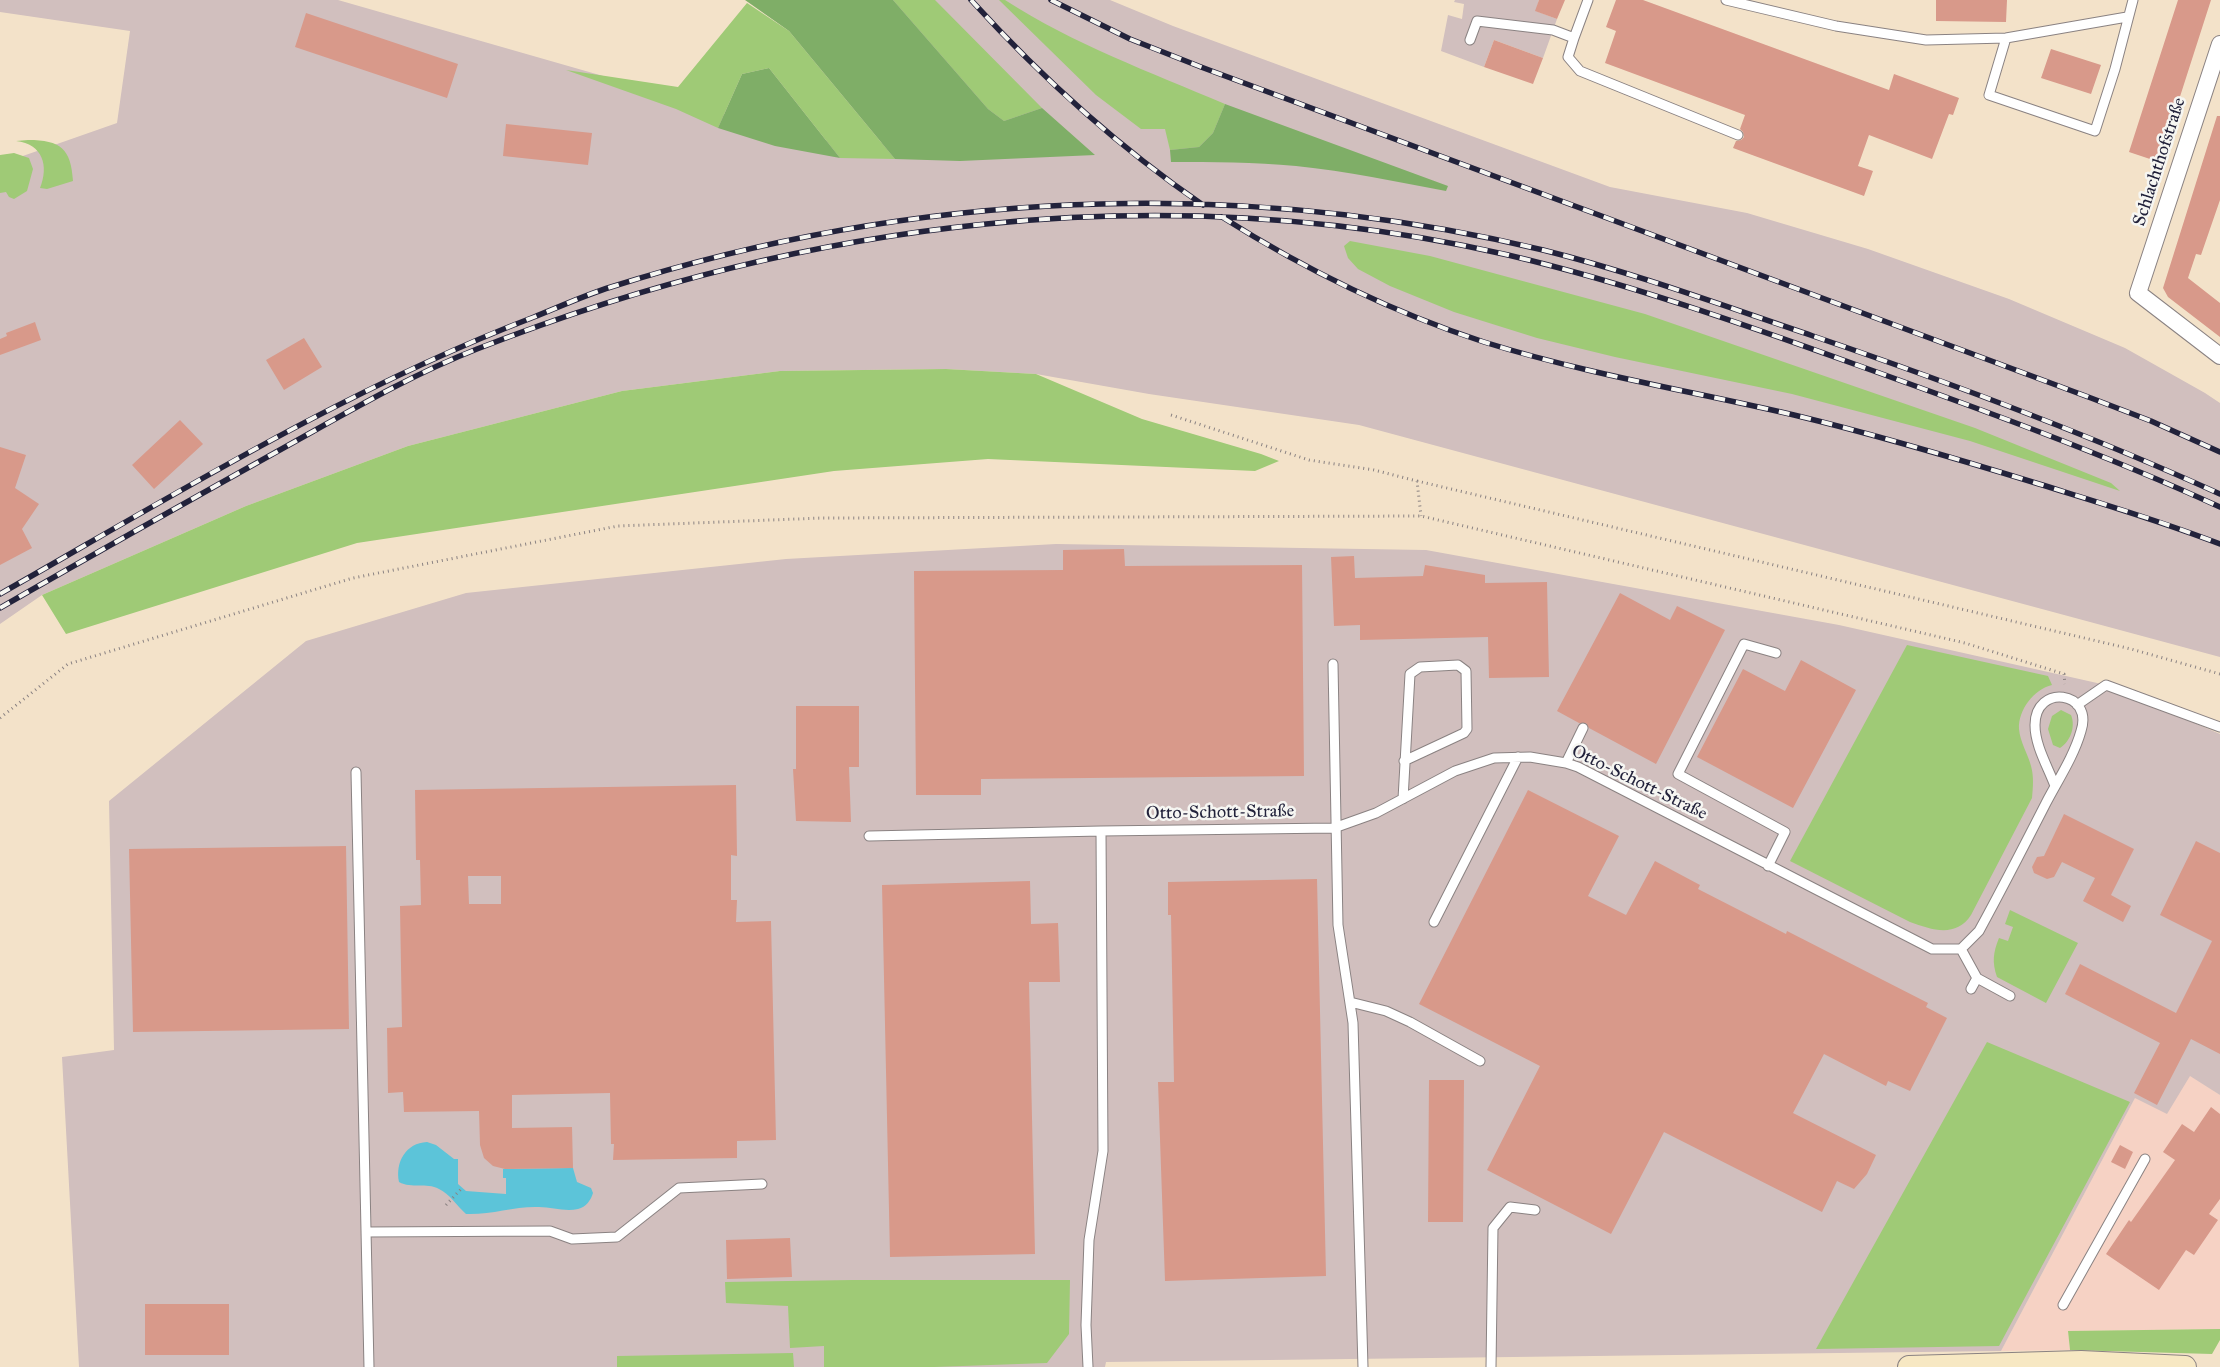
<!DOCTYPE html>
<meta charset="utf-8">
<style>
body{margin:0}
canvas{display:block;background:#f3e2c9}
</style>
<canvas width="2220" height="1367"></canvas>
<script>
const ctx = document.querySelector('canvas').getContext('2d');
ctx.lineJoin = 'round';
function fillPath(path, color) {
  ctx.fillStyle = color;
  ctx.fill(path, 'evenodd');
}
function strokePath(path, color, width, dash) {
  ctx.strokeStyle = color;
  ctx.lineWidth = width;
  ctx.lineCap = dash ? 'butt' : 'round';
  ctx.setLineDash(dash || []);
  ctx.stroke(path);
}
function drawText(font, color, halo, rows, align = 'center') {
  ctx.font = font + ' "IM FELL Great Primer",serif';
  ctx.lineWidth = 5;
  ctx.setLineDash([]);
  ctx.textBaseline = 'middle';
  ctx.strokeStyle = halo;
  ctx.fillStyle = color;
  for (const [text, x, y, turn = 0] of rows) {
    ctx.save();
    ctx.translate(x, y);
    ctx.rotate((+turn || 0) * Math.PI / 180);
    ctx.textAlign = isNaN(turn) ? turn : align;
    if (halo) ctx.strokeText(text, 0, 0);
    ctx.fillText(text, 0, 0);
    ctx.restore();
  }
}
fillPath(new Path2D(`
 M2190,1075L2220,1095V1329L2068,1331L2070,1350L2001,1351L2135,1098Z`), '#f6d2c4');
fillPath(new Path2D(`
 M0,0H338L631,84L797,139L956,146L885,0H1110L1173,26L1610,187L1747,213L1868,249L2009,299L2125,348L2205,393L2220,403V657L1359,425L1149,394L1036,374L946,369L780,371L622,391L408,446L246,506L42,595L0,624V164L117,123L130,31L0,12Z
 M1455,0H1539L1536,11L1557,19L1543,58L1494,40L1484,67L1441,51L1448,15L1462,19L1464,4L1454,2Z
 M1056,544L1426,550L1839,625L2106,685L2220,734V1095L2190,1076L2167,1114L2135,1098L2001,1351L1106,1362L1105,1367H79L62,1057L114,1050L109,801L306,641L466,593L786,559Z`), '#d1bfbe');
fillPath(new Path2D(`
 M893,0H935L1042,108L1004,121L988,109Z
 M999,0H1005C1073,44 1150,72 1225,104L1213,133L1199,147L1170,150L1165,129H1141L1096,95Z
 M747,3L789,31L895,159L840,158L769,68L742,74L718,128L676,109L566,70L678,87Z
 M28,140C61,140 71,149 73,181L47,189L40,188C49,166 43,144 16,141Z
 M14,153L29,158L33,169L27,191L14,199L9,197L6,192L0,193V155Z
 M1350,241L1430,256L1645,314L1975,428L2111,483L2120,491L1970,441L1792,394L1615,357L1537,338L1454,312L1390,286L1358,269L1348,258L1344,246Z
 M946,369L1036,374L1142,419L1261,454L1279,461L1255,471L988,459L834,471L357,543L66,634L42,595L246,506L408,446L622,391L780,371Z
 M1907,645L2048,676L2052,685C2034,689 2018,710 2019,729C2020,742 2028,754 2031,766C2034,777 2033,787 2032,798L1971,915C1956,938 1932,930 1910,922L1790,861Z
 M2061,710L2071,715C2076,727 2070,742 2060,748L2053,745L2048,729L2052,716Z
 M2010,910L2078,943L2046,1003L1997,977C1992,962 1993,953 1999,938L2008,941L2013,927L2005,924Z
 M1987,1042L2130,1102L1999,1346L1816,1349Z
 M852,1280H1070L1069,1334L1047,1363L934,1367H824V1346L790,1348L788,1306L726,1303L725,1282Z
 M2220,1329V1340L2212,1354L2070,1350L2068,1331Z
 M793,1353L794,1367H617V1356Z`), '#9fca76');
fillPath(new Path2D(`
 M745,0H893L988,109L1004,121L1042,108L1095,155L960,161L895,159L789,31Z
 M769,68L840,158L775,146L718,128L742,74Z
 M1225,104L1448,186L1446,191C1397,182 1347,171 1296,166C1254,162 1213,162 1171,162L1170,150L1199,147L1213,133Z`), '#7fae67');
fillPath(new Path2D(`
 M427,1142L436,1145L454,1159H458V1184L466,1191L506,1194V1178H503V1169L573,1168L577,1182L591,1188L593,1193C591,1200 586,1207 578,1209C565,1212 552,1207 539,1207C515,1206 491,1215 466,1214C457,1206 450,1194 439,1189C426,1182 412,1189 399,1182C395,1162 406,1143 427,1142Z`), '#5cc4d9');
fillPath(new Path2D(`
 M1539,0H1565L1557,19L1535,11Z
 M1616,0H1643L1889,90L1894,74L1959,98L1953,115L1949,114L1932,159L1869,135L1858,166L1873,171L1864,196L1733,148L1736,141L1741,140L1744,137L1743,132L1740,129L1745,115L1605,63L1616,31L1606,27Z
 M1936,0H2007L2006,22L1936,21Z
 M2178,0H2211L2159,162L2129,152Z
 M306,13L458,64L447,98L295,47Z
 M1494,40L1543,58L1533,84L1484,67Z
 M2051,49L2101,65L2091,94L2041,78Z
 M2217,116H2220V200L2201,255L2196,254L2188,278L2220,303V337L2168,297L2163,288Z
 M506,124L592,133L588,165L503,156Z
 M35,322L41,340L0,355V339L7,336L6,333Z
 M304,338L322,367L284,390L266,360Z
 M180,420L203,444L154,489L132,465Z
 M0,447L26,455L15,488L39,504L22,529L32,548L0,565Z
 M1124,549L1125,566L1302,565L1304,776L981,779V795H916L914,571L1063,570V550Z
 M1354,556L1355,578L1423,576L1425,565L1485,575V583L1547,582L1549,677L1489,678L1488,637L1360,640V625L1334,626L1331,557Z
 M1620,593L1670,620L1677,606L1725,630L1656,764L1589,728L1586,723H1579L1557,711Z
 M1801,660L1856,690L1793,808L1697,757L1743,669L1785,691Z
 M796,706H859V767H849L851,822L796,821L793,769H796Z
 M736,785L737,856L731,855V900H737L736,922L771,921L776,1140L737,1141V1158L613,1160L614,1144H611L610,1093L512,1095V1128L572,1127L573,1168L505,1169L493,1166L484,1158L480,1145L479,1111L404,1112L403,1092L388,1093L387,1028L402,1027L400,906L421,905L420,860H416L415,790ZM468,876H501V904H469Z
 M1528,790L1619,836L1588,896L1626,915L1655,861L1700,885L1698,889L1786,934L1787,931L1928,1003L1926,1007L1947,1018L1910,1091L1888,1081L1886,1086L1824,1054L1793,1113L1876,1155L1867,1174L1854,1189L1837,1181L1822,1212L1664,1132L1611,1234L1487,1170L1540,1066L1419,1004Z
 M2064,814L2134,849L2111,895L2131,906L2123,922L2083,901L2095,878L2062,862L2054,877L2047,879L2034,873L2032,867L2037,857L2044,856Z
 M2196,841L2220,853V1054L2191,1039L2157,1105L2134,1093L2160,1043L2065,994L2080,964L2176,1013L2212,941L2160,915Z
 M346,846L349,1029L133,1032L129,849Z
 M1317,879L1326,1276L1165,1281L1158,1082H1174L1171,915H1168V882Z
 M1030,881L1031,924L1058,923L1060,982H1029L1035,1254L890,1257L882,885Z
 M1429,1080H1464L1463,1222H1428Z
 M2211,1107L2220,1114V1199L2209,1214L2218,1220L2194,1255L2186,1250L2159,1290L2106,1254L2129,1220L2131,1222L2175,1160L2163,1152L2182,1124L2194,1132Z
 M2120,1145L2133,1152L2125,1169L2111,1162Z
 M790,1238L792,1277L727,1279L726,1240Z
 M145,1304H229V1355H145Z`), '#d8998a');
const lane = new Path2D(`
 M1726,0L1836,26L1926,40L2006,38L2127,17
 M1574,38L1568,57L1580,71L1738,135
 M2006,38L1989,95L2095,131L2115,69L2133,0
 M1470,40L1477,21L1553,30L1574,38L1588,0
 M1333,664L1338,925L1353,1023L1363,1367
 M2077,705L2106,685L2220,727
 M1566,763L1583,728
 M356,772L369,1367
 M1403,799L1410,674L1420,667L1458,665L1466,671L1467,729L1464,733L1404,761
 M869,836L1101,831
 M1768,866L1785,832L1678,774L1744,644L1776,653
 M1434,922L1518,757
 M1961,949L1977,978L2010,996
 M1971,989L1977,978
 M1350,1002L1386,1011L1410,1022L1480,1061
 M366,1232L550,1231L572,1239L617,1237L679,1188L762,1184
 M2063,1305L2145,1159
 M1088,1367L1086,1325L1089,1240L1103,1151L1101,831L1334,828L1376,813L1455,771L1494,758L1530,757L1566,763L1578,767L1932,949H1961L1979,931C2002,889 2024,846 2046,803C2058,780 2074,756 2081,731C2094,691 2035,683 2035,725C2035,746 2048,767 2055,786
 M1491,1367L1493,1228L1510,1207L1535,1210`);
const street = new Path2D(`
 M2220,44L2138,293L2220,356`);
const secondary = new Path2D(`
 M1909,1367L2081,1362L2185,1367`);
strokePath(lane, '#8a8282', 11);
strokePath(street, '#8a8282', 18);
strokePath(secondary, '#8a8282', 24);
strokePath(new Path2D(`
 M1171,415L1309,460L1374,470L1417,481L1421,516
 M1417,481L2131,649L2220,674
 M0,718L68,664L353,578L618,526L822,518L1421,516L1965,643L2064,674L2065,684
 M446,1205L462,1188`), '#8a8282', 3, [1, 4]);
strokePath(lane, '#fff', 9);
strokePath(street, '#fff', 16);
strokePath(secondary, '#f7e8c3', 22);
const rail = new Path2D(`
 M971,0C1041,77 1117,146 1203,205
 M1051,0L1130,39L1201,67L2091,398L2151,421L2220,452
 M1222,217C1304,269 1392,312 1484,342C1586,374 1691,391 1794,415C1877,435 1958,459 2039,484C2100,503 2161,521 2220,544
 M0,594C174,495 346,389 534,317C559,307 585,295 611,287C913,191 1234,176 1543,250C1635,273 1724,306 1813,336C1951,383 2088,434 2220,494
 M0,608C92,555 185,503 278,451C343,415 408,376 477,349C806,220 1162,176 1508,255C1627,283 1743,324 1857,365C1980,409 2102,453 2220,507`);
strokePath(rail, '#22223b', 5.5);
strokePath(rail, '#f6f6f2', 4, [11]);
drawText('18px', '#22223b', '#f6f6f2', [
 ["Schlachthofstraße",2160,162,-72],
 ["Otto-Schott-Straße",1639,783,26],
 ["Otto-Schott-Straße",1220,813,-1]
]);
</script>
